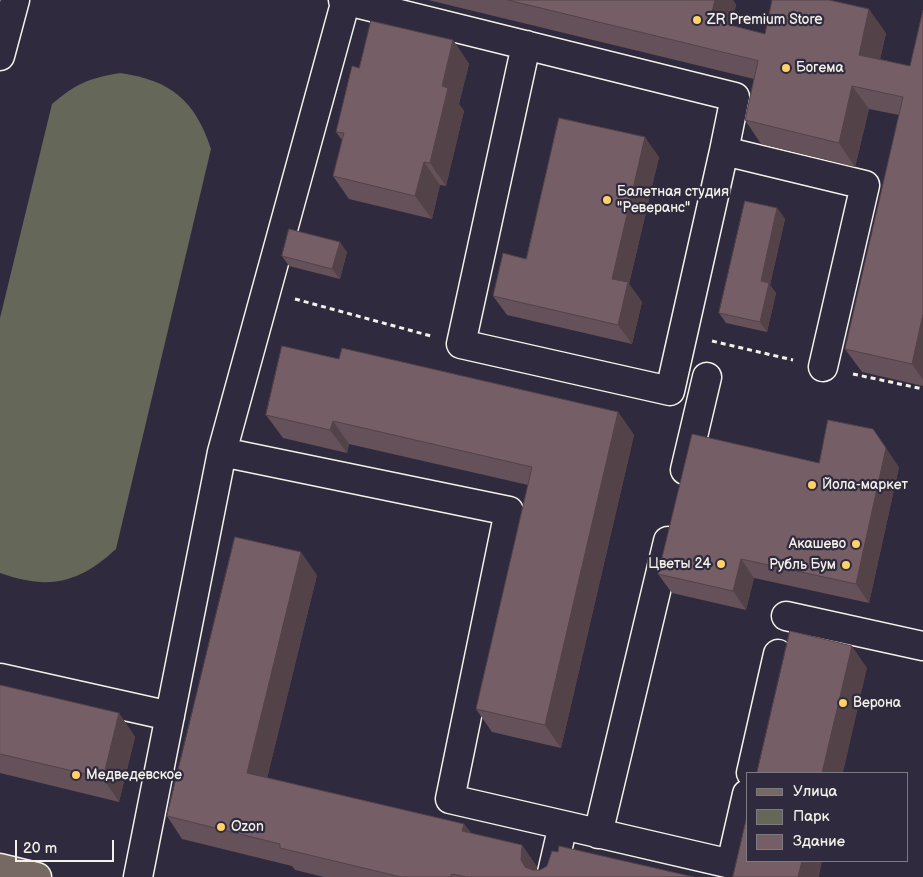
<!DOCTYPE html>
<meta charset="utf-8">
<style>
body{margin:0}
#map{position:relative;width:923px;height:877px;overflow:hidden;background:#2f2a3d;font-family:"Balsamiq Sans",sans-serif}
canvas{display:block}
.legend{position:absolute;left:746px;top:772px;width:162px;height:90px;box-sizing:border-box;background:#2f2a3d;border:1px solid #7e7a81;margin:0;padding:6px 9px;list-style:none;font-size:15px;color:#f4f1e8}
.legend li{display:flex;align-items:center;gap:10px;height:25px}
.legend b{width:25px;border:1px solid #7e7a81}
.scale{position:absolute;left:15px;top:840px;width:99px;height:22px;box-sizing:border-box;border:2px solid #f4f1e8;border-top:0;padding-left:6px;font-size:15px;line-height:18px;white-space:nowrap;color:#f4f1e8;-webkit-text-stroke:4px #2f2a3d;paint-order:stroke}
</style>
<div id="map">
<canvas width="923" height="877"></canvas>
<ul class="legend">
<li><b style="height:6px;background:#766964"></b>Улица</li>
<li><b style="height:14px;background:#656759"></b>Парк</li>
<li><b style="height:14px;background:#765e67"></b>Здание</li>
</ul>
<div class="scale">20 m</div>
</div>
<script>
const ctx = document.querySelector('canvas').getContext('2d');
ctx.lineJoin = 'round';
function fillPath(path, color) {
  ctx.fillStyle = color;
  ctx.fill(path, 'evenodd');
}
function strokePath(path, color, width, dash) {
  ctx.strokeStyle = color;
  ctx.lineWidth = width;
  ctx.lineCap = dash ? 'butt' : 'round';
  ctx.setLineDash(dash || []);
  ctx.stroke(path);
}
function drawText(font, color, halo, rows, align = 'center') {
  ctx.font = font + ' "Balsamiq Sans",sans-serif';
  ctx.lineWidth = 4.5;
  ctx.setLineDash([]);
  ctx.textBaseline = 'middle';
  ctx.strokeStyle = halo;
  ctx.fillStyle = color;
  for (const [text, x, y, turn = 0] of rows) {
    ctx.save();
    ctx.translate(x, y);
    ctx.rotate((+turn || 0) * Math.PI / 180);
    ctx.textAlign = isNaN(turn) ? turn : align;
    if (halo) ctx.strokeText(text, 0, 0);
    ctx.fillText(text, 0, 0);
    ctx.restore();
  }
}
fillPath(new Path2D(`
 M120,73C170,80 195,100 211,149L116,549C78,584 48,590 0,573V318L52,104C75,84 89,78 120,73Z`), '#656759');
const minor = new Path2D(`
 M343,0L735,97L724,151L865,185L823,367
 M526,45L461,344L670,391L724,151
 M0,56L15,0
 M222,452L346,0
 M685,470L707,377
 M786,616L923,646
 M0,678L170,716
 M751,773L778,654
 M598,834L668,541
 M138,877L222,452L509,511L450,799L563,825
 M551,877L563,825L731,864L747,794`);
const major = new Path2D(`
 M0,868L37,877`);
strokePath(minor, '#f4f1e8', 31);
strokePath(major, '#f4f1e8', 31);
strokePath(new Path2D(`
 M295,299L431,336
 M712,341L793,360
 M853,374L923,389`), '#f4f1e8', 3, [5, 4]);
strokePath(minor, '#2f2a3d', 28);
strokePath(major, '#766964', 28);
fillPath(new Path2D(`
 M428,0H733L736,5L731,25L765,34L886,33L880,59L910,66L923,10V386L862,372L845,349L899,115L869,109L855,167L761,144L745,120L754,79Z
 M453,40L469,64L459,104L464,111L446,186L440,185L432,219L349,199L333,176L342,140L336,132L359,68Z
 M659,157L629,284L642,302L632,344L507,315L493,296L526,259Z
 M777,208L785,219L770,285L776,293L767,332L726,323L719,313Z
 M347,252L340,279L289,266L282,256Z
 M339,359L618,412L634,435L561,748L492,732L476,709L528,485L349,444L347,453L283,438L266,415Z
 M819,463L899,467L869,603L754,578L746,610L672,593L658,574Z
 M317,575L267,778L464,824L471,833L522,845L537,867V870L694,877H324L295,870L292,866L182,839L167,816Z
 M0,685L119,713L135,737L119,802L0,773Z`), '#655159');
fillPath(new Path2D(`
 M715,0H733L736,5L727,43L710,20Z
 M869,9L886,33L876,78L859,55Z
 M453,40L469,64L459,104L464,111L446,186L430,163L442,86Z
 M852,86L869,109L855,167L839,143Z
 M645,137L659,157L629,284L642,302L632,344L618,325L612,279Z
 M424,162L440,185L432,219L415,196Z
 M777,208L785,219L770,285L776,293L767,332L760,322L761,281Z
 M340,242L347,252L340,279L332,269Z
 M923,314V380L912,364Z
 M618,412L634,435L561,748L545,725Z
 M333,421L349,444L347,453L330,430Z
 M873,429L899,467L869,603L856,584Z
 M301,552L317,575L263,795L247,773Z
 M741,559L754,578L746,610L733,591Z
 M852,646L867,668L843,773H822Z
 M119,713L135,737L119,802L103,778Z
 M464,824L479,846L462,831Z
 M522,845L537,867V877H533L521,860Z
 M802,861H822L819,877H798Z`), '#534248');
const building = new Path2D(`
 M508,0H715L710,20L765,34L772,0H829L869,9L859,55L910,66L923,10V314L912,364L845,349L903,97L852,86L839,143L745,120L758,61Z
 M371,21L453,40L442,86L448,88L430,163L424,162L415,196L333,176L344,133L336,132L352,66L359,68Z
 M559,118L645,137L612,279L628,282L618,325L493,296L503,253L526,259Z
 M745,201L777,208L761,281L769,283L760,322L719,313Z
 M289,229L340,242L332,269L282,256Z
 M282,346L339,359L342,348L618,412L545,725L476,709L532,467L333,421L330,430L266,415Z
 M828,420L873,429L886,448L856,584L741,559L733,591L658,574L692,434L819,463Z
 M235,537L301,552L247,773L464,824L462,831L522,845L521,860L525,867L533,870H540L547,866L552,851L558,852L559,846L694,877H466L452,874L451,877H401L280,848V844L167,816Z
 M790,631L852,646L822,773H757Z
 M0,685L119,713L103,778L0,754Z
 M747,816V861H802L798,877H733Z`);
fillPath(building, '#765e67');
strokePath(building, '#534248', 1);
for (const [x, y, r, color] of [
 [697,20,5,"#ffd166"],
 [786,68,5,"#ffd166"],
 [607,200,5,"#ffd166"],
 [812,485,5,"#ffd166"],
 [856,544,5,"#ffd166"],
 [721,564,5,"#ffd166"],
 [846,565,5,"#ffd166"],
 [843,703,5,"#ffd166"],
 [76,775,5,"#ffd166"],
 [221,827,5,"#ffd166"]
]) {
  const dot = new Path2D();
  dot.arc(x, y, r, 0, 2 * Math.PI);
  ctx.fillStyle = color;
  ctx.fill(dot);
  strokePath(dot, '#2f2a3d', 2);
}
drawText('14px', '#f4f1e8', '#2f2a3d', [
 ["ZR Premium Store",707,20],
 ["Богема",796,68],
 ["Балетная студия",617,192],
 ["\"Реверанс\"",617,208],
 ["Йола-маркет",822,485],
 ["Акашево",846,544,"right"],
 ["Цветы 24",711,564,"right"],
 ["Рубль Бум",836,565,"right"],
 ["Верона",853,703],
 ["Медведевское",86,775],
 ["Ozon",231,827]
], 'left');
</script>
